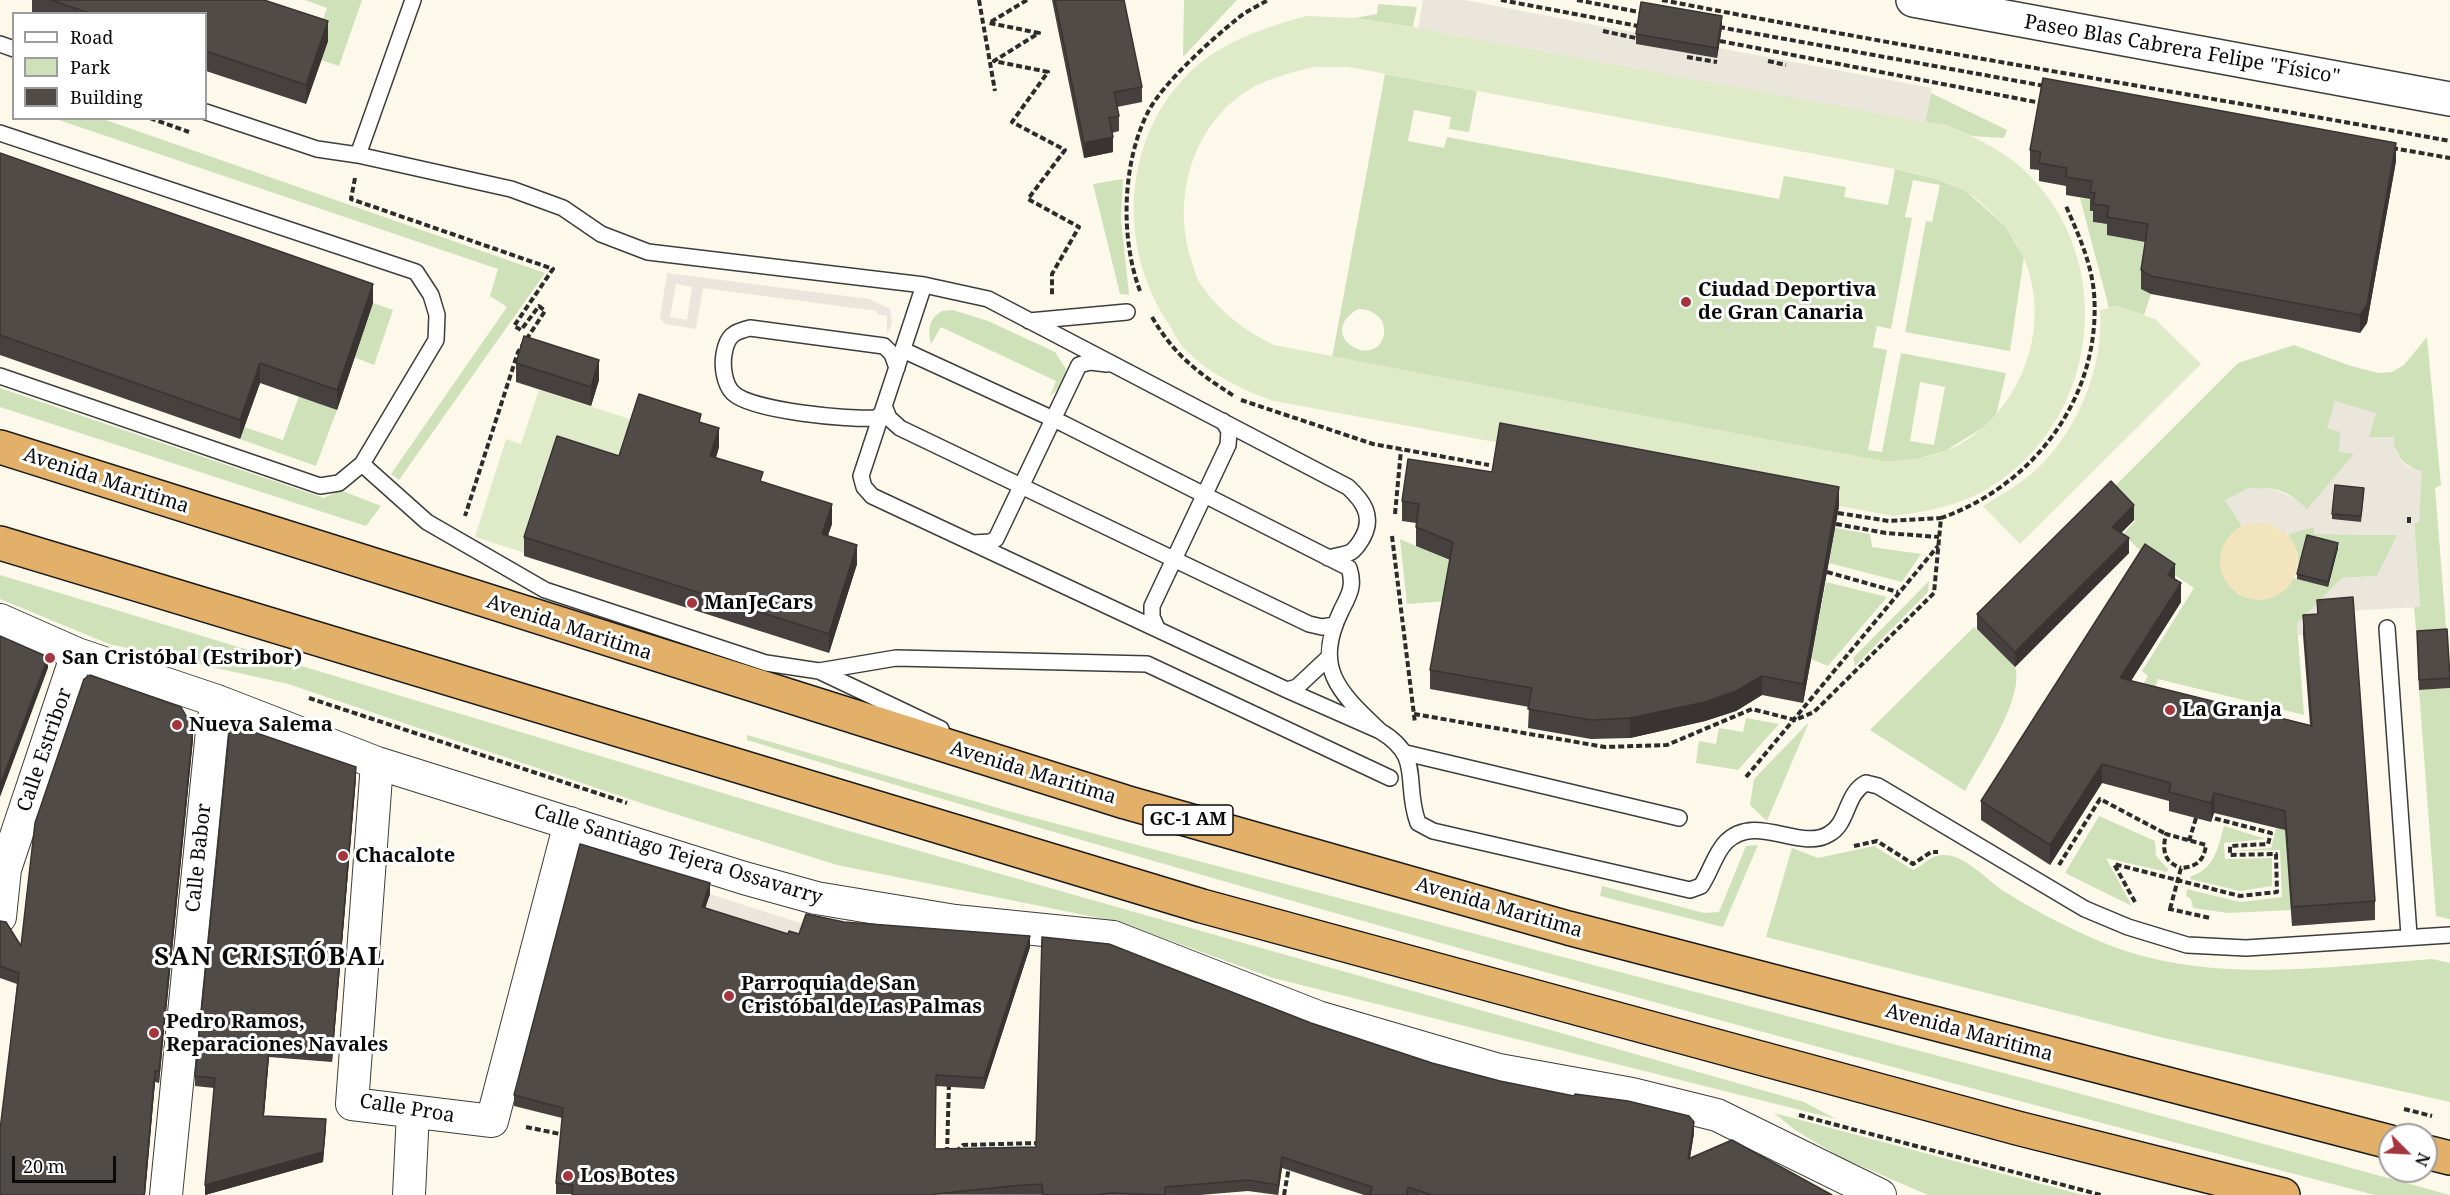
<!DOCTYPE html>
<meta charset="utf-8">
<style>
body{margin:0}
#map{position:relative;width:2450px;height:1195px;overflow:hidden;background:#fcf8ea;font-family:"Noto Serif",serif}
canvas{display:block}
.legend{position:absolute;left:12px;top:12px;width:195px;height:108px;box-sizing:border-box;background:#fff;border:2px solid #9d9d9d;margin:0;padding:8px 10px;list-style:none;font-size:18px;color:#0a0a0a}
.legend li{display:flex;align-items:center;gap:12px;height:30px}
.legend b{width:30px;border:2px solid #9d9d9d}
.north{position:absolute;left:2378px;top:1123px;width:60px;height:60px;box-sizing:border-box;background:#fff;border:2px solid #9d9d9d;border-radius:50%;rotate:114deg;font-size:16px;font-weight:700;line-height:24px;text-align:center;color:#0a0a0a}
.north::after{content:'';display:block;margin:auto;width:21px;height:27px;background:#a6363e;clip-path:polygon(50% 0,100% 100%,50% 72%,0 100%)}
.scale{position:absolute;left:12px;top:1156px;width:104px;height:27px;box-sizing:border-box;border:3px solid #0a0a0a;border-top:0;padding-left:8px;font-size:18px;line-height:21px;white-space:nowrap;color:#0a0a0a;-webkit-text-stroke:4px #fff;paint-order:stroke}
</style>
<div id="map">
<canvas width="2450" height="1195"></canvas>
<ul class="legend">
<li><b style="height:8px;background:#fff"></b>Road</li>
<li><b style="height:16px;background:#cfe1b9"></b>Park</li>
<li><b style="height:16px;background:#514b48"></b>Building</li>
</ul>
<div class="north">N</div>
<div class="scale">20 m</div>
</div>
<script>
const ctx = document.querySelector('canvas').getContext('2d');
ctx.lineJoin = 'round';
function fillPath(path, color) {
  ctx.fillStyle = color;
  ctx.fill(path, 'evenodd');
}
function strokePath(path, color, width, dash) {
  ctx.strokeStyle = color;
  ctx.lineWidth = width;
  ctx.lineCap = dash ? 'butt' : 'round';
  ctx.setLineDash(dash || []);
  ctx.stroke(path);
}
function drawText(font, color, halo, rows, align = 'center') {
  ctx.font = font + ' "Noto Serif",serif';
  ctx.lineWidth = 6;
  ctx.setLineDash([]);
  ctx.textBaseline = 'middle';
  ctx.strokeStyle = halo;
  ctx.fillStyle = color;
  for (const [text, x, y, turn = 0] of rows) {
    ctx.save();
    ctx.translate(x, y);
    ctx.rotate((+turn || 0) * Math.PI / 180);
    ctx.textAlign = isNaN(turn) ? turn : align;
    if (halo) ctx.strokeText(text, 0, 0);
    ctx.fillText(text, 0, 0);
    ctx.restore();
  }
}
fillPath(new Path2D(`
 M305,0H362L339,66L321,60L317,37L327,8Z
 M1184,0H1237L1183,57Z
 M1378,4L1417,7L1413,27L1354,18L1377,14Z
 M1385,74L1477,91L1469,132L1449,129L1451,117L1414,110L1408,141L1444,148L1447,137L1779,199L1784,176L1846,187L1844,197L1888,205L1895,169L1937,179L1966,191L2005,226L2024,257L2010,351L1905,332L1926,221L1932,222L1940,185L1913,180L1905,217L1912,218L1891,329L1877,326L1873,347L1887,350L1868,450L1882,452L1901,353L2006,373L1996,415L1984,427L1945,451L1917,459L1887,462L1332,358ZM1358,309C1372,309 1386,317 1384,334C1377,372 1313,336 1358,309ZM1920,382L1945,387L1934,445L1910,441Z
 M1931,93L2007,130L2004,138L1972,136L1946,125L1925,122Z
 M56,119H103L545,273L399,480L391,474L507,307L490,296L498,269Z
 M1123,179L1121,219L1129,295L1120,294L1093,184Z
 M2080,198L2092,200L2090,211L2095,212L2093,222L2102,224L2104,214L2109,225L2145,235L2151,294L2144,315L2117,306L2109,308Z
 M373,303L393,310L374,365L354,357Z
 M953,310L988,321L1055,352L1066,369L1063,384L1050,396L1056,381L941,327L931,344C928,330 928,319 942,311Z
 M2427,337L2441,485L2435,488L2447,639L2417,642L2414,607H2420L2414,523H2419L2416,470L2402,461L2394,446L2355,453L2307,510C2278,479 2261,487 2225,500L2242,526L2229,537L2238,594C2256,604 2283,596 2294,578L2328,587L2298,566V554L2288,534L2314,526L2315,534L2398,535L2377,576L2342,578L2297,624L2304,715L2158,679L2137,743L2117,731L2148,676L2142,671L2194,588L2146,556L2123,534L2135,521L2108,493L2238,363L2294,345L2348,365L2378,373L2392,372L2404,365Z
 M0,388L324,498L340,490L381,506L366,526L0,407Z
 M299,396L337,410L316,466L240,439L244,427L283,440Z
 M1835,528L1870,534L1872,547L1921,554L1902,582L1829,563Z
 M1400,539L1453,562L1447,601L1407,604Z
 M0,575L842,829L1804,1102L1836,1119L1273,978L1119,922L837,865L647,805L288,684L109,644L0,599Z
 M1929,581L1928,592L1855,666L1853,658Z
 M1826,582L1887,597L1828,666L1811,659Z
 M1974,627L2015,667C2025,698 1980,763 1965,791L1870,730Z
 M2450,688V919L2436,916L2419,690Z
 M1746,718L1779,724L1738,770L1696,763L1699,741L1716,744L1719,728L1743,732Z
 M1809,722L1767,821L1750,805L1754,779Z
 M747,735L1012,812L2030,1080L2450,1195H2375C1830,1052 1286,905 747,740Z
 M2099,816L2155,841L2156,856L2168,869L2167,872L2106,858L2132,906L2065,873Z
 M2224,826L2266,839L2224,843L2225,859L2272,858V886L2240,891L2190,879L2191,876C2215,869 2218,847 2224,826Z
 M2276,828L2285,830L2292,910L2228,913L2193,908L2191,899L2186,896L2187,889L2240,902L2282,897L2280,850L2233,851L2271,848Z
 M1758,845L1723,927L1600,896L1602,886L1704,913L1719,912L1746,846Z
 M1874,846L1913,870C1925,865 1929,855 1944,855C1965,855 1986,879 2002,890C2032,909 2066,927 2099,941C2206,986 2320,967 2432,959L2450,963V1102L2160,1037L1766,937L1792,848L1818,858Z
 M1774,1113L2041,1184L2083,1195H1928L1840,1157L1795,1130Z`), '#cfe1b9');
fillPath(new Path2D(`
 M2220 561a39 39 0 1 1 78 0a39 39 0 1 1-78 0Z`), '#f2e4bc');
fillPath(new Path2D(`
 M1307,16L1354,18L1418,28L1946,125C1977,138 2007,152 2031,177C2121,271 2095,432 1980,493C1952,507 1924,512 1893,516L1274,401C1242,390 1209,374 1185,349C1179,343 1174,334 1170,326C1117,248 1121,140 1190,72C1222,41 1266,27 1307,16ZM1313,67H1349L1895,169C1919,174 1943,179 1965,191C1975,196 1984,206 1993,214C2061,279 2042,391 1965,441C1942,456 1914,460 1887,462L1274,345C1245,331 1220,312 1201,285C1196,278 1194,267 1191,259C1173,201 1190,132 1241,95C1262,79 1288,74 1313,67Z
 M2117,306L2155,319L2201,364L2020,544L1983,506C2004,493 2026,481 2043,463C2080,424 2104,364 2100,310Z
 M539,390L636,421L619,475L525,553L475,537L506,439L521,444Z`), '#dfeac9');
fillPath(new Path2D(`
 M1423,0H1465L1637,33L1636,44L1717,58L1719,48L1932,88L1925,122L1418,28Z
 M667,273L869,299L890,309L892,323L887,335V316L877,314V311L703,288L696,329L665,324L660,318ZM676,284L692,287L687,320L670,317Z
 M2335,401L2376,413L2369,437H2394V446L2401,461L2409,467L2422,471L2419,523H2414L2420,607L2345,611L2318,634L2298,635L2297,624L2342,578L2377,576L2397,535L2314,534V527L2288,534L2267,523H2251L2242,526L2225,500L2248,488L2274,489L2296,499L2307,510L2354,454L2339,452L2340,432L2327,428Z
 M710,894L806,925L799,945L702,918Z`), '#eae6db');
const service = new Path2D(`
 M413,0L358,155L511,189L563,208L601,234L648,252L924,285L988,299L1348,487C1363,501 1374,516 1363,537C1360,542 1357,548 1351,552C1345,555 1335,556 1328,558
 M0,44L14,49
 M206,112L317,149L358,155
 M0,133L416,272L431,295L437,315L436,340L362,464L339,483L320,486L0,376
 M1029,321L1127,312
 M903,350L1064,424L1349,568C1355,586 1349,595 1341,611C1313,669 1339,692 1380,731L1287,690L872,496L864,487L861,476L924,285
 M884,406L889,418L900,428L1309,624L1322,627L1335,625
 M881,414L876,418C849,420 752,411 733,393C724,384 722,366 724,354C727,336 733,332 750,328L884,346L892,354L897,368
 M362,464L427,522L545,590L766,663L819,671L896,658L1147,664L1390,778
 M973,543L990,542L996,539L1079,365L1090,362L1107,364
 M1157,628L1152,617V606L1228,445L1229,431L1223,421
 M2387,628L2409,935
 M819,671L941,729
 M1287,690L1297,687L1328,658
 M1380,731C1424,757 1403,782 1418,823L1433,831L1690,890L1701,886C1710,873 1715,853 1726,842C1756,812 1800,852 1829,834C1849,823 1845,794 1866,783L1878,786L2085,909L2128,927L2187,945L2246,948L2450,935
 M1406,753L1679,818`);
const minor = new Path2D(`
 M0,620L77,654L217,701L377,763L744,878L816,898L955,921L1113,937L1318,1017L1499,1070L1632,1094L1717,1115L1880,1195
 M377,763L352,1104L492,1121L570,823
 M0,917L5,869L77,654
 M166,1195L212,731L217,701
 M409,1195L413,1112`);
const tertiary = new Path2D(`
 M1913,0L2450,99`);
const trunk = new Path2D(`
 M0,447L1125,802L1568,928L2390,1142
 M0,543L1202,906L2017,1128L2283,1195
 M2426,1152L2450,1158`);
strokePath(service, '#3d3d3d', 18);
strokePath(minor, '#3d3d3d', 34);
strokePath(tertiary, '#3d3d3d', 36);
strokePath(trunk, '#1b1b1b', 36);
strokePath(new Path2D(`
 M979,0L995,91
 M1027,0L989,23L1039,33L994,61L1048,72L1012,122L1065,150L1028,199L1079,227L1052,274V295
 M1501,0L1638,26
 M1577,0L1644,13
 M1662,0C1924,51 2187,93 2450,141
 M1719,27L2045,86
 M1603,31L1636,38
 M1720,41L2041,103
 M1687,57L1717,62
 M1768,61L1786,65
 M150,118L189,132
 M2392,148L2450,158
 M355,178L351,199L553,269L514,326L521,330L539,306L545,311L518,352L465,516
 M1140,291C1120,238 1122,163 1148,112C1162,84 1212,39 1237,19C1246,11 1258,6 1268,0
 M1152,317C1174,355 1198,373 1234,396
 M1241,400L1373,444L1489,465
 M1838,513L1889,521L1941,518
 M1395,514L1401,450
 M2409,523V516
 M1836,524L1886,533L1939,537
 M1392,536L1415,723
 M1827,572L1898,592
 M309,698L627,803
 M1414,714L1605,747L1667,745L1752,709L1795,720L1814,712L1934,593L1941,518C2035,485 2102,395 2094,293C2091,261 2078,234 2066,206
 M1746,777L1938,546
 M2189,841L2196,818
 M1854,846L1877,841L1913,864L1931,852H1938
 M2059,865L2100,799L2166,834
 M2135,902L2114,864L2240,896L2277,892L2276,854L2230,855V846L2268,844L2271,833L2213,818
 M2170,909L2181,868C2197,867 2204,860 2206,845L2166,834C2162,851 2164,862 2181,868
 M2170,911V909L2210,918
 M2404,1109L2432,1116
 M1799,1115L2101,1195
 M526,1127L565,1135
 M956,1152L963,1145L1039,1143
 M947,1153L949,1082
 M1284,1195L1289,1167`), '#2c2c2c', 4, [6, 3]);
strokePath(service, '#fff', 15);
strokePath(minor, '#fff', 32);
strokePath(tertiary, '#fff', 33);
strokePath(trunk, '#e3b06a', 33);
fillPath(new Path2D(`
 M32,0H264L328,41L306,104L206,71V14H33L32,13Z
 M1052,0H1124L1142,87V102L1117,107L1119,116V131L1112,133L1113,152L1084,158Z
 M1722,27L1717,58L1636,44V34Z
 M2030,150L2396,161L2367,323L2360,333L2151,294L2141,289V270L2145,242L2107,235V224L2093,222V211H2090V199L2066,195V186L2039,181V170L2030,169Z
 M0,153L373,303L337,410L260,383L240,439L0,355Z
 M516,363L599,380L591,406L516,382Z
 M701,422L719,447L716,458L763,482L832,524L828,535L857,564L829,653L524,556V537L619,456Z
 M1492,472L1839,506L1803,703L1762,695L1736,711L1705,721L1630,738L1591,739L1528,728L1529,707L1430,689V670L1450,560L1416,546V523L1402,521V501Z
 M2364,493L2361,522L2332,519V514Z
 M2134,520L2121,533L2129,553L2015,667L1977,629V614Z
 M2338,548L2328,587L2297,579V574Z
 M2175,580L2181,602L2131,681L2310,725L2303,635V615L2317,614V600L2375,901V920L2292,926L2285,830L2214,813L2211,822L2169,811V801L2102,783L2050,865L1981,820V801Z
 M2417,631L2450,678V688L2419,690Z
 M193,739L159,1083L155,1082L145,1195H0L1,1130L17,984L0,978V921L21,946Z
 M356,778L332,1062L269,1057L264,1116L326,1129L323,1162L205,1195L214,1088L195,1086V1076Z
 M710,894L705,908L788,934H799L844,922L1030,947L984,1089L936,1086L935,1149L1036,1147L1311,1023L1432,1063L1694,1133L1690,1158L1832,1195H1364L1282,1168L1278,1195L1248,1191L1200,1195L556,1194V1183L562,1118L514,1106V1095Z`), '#46403e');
fillPath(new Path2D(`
 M1722,16V27L1717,58V48Z
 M328,21V41L306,104V85Z
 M1113,137V152L1084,158V143Z
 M2396,143V161L2367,323L2360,333V315Z
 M373,284V303L337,410V390Z
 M599,360V380L591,406V387Z
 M260,363V383L240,439V420Z
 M719,428V447L710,475V456Z
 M1839,487V506L1803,703V684Z
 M832,504V524L822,553V534Z
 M2134,505V520L2112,542V527Z
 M2129,538V553L2015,667V652Z
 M2338,543V548L2328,587V582Z
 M857,545V564L829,653V634Z
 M2175,564V583L2168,575Z
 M2181,583V602L2120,698V678Z
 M48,657V668L0,797V786Z
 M1762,676V695L1736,711L1705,721L1630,738V718Z
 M193,728V739L159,1083V1071Z
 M2102,764V783L2050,865V845Z
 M356,767V778L332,1062V1052Z
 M2214,793V813L2211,822V803Z
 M710,883V894L702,918V907Z
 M1030,936V947L984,1089V1078Z
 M269,1046V1057L263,1126V1116Z
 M155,1071V1082L145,1195H144Z
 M326,1119L323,1162L205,1195V1185Z
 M1694,1122V1133L1688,1170V1159Z
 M1282,1157V1168L1278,1195V1185Z`), '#393432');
const building = new Path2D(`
 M51,0H264L328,21L306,85L206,51V14H92Z
 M1055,0H1124L1142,87L1114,92L1119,116L1109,118L1113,137L1084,143Z
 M1641,2L1722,16L1717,48L1636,34Z
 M2043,78L2396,143L2367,305L2360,315L2151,276L2141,270L2148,224L2107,217L2109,206L2093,204L2095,193L2090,192L2092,181L2066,177L2067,168L2039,163L2041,152L2030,150Z
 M0,153L373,284L337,390L260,363L240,420L0,335Z
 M524,336L599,360L591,387L516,363Z
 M639,394L701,414L699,422L719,428L710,456L763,472L760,481L832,504L822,534L857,545L829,634L524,537L557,436L619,456Z
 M1500,423L1839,487L1803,684L1762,676L1736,691L1705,702L1630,718L1591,720L1528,709L1532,688L1430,670L1453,542L1416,527L1419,504L1402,501L1408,459L1492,472Z
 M2111,481L2134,505L2112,527L2129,538L2015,652L1977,614Z
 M2335,485L2364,488L2361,516L2332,514Z
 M2307,535L2338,543L2328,582L2297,574Z
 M2145,544L2175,564L2168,575L2181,583L2120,678L2312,726L2303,615L2318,614L2317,600L2353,597L2375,901L2292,907L2285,811L2214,793L2211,803L2169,792L2171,783L2102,764L2050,845L1981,801Z
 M2447,629L2450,678L2419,680L2417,631Z
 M0,636L48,657L0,786Z
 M90,675L181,707L193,728L159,1071H155L144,1195H0V1130L19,973L0,966V921L6,922L21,946L35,823L84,679Z
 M230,724L356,767L332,1052L269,1046L263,1116L326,1119L323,1152L205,1185L215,1078L195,1076Z
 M580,844L710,883L702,907L788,934L789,931L799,934L806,914L844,922L1030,936L984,1078L936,1075L935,1149L1036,1147L1042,937L1109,944L1311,1023L1432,1063L1500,1081L1574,1096L1575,1094L1628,1101L1689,1116L1694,1122L1688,1159L1732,1140L1832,1195H1432L1408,1187L1407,1195H1370L1372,1187L1282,1157L1278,1185L1248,1180L1165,1187V1195L1111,1193L1095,1195H1043L1042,1184L1011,1186L935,1194V1195H572L573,1185L556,1183L563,1108L514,1095Z`);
fillPath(building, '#514b48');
strokePath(building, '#393432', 1.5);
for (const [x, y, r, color] of [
 [1686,302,6,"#a6363e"],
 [692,603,6,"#a6363e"],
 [50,658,6,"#a6363e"],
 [2170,710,6,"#a6363e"],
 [177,725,6,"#a6363e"],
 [343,856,6,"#a6363e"],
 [729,996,6,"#a6363e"],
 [154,1033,6,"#a6363e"],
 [568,1176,6,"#a6363e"]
]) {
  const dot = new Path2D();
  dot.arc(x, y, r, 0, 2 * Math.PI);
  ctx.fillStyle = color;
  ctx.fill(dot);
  strokePath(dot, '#fff', 2);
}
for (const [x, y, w] of [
 [1188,820,90]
]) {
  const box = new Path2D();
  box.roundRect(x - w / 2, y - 15, w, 30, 4.5);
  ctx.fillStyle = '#fff';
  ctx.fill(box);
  strokePath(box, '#0a0a0a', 1.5);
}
drawText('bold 18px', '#0a0a0a', null, [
 ["GC-1 AM",1188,820]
]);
drawText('20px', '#0a0a0a', '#fff', [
 ["Paseo Blas Cabrera Felipe \"Físico\"",2182,50,10],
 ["Avenida Maritima",106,481,18],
 ["Avenida Maritima",569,628,18],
 ["Calle Estribor",45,750,-71],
 ["Avenida Maritima",1033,773,17],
 ["Calle Santiago Tejera Ossavarry",678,855,17],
 ["Calle Babor",199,858,-84],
 ["Avenida Maritima",1499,908,16],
 ["Avenida Maritima",1969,1033,15],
 ["Calle Proa",407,1109,9]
]);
drawText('bold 20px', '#0a0a0a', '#fff', [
 ["Ciudad Deportiva",1698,290],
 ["de Gran Canaria",1698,313],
 ["ManJeCars",704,603],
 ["San Cristóbal (Estribor)",62,658],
 ["La Granja",2182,710],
 ["Nueva Salema",189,725],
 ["Chacalote",355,856],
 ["Parroquia de San",741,984],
 ["Cristóbal de Las Palmas",741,1007],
 ["Pedro Ramos,",166,1022],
 ["Reparaciones Navales",166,1045],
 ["Los Botes",580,1176]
], 'left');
ctx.letterSpacing = '1.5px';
drawText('bold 26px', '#0a0a0a', '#fff', [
 ["SAN CRISTÓBAL",270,958]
]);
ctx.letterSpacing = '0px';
</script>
